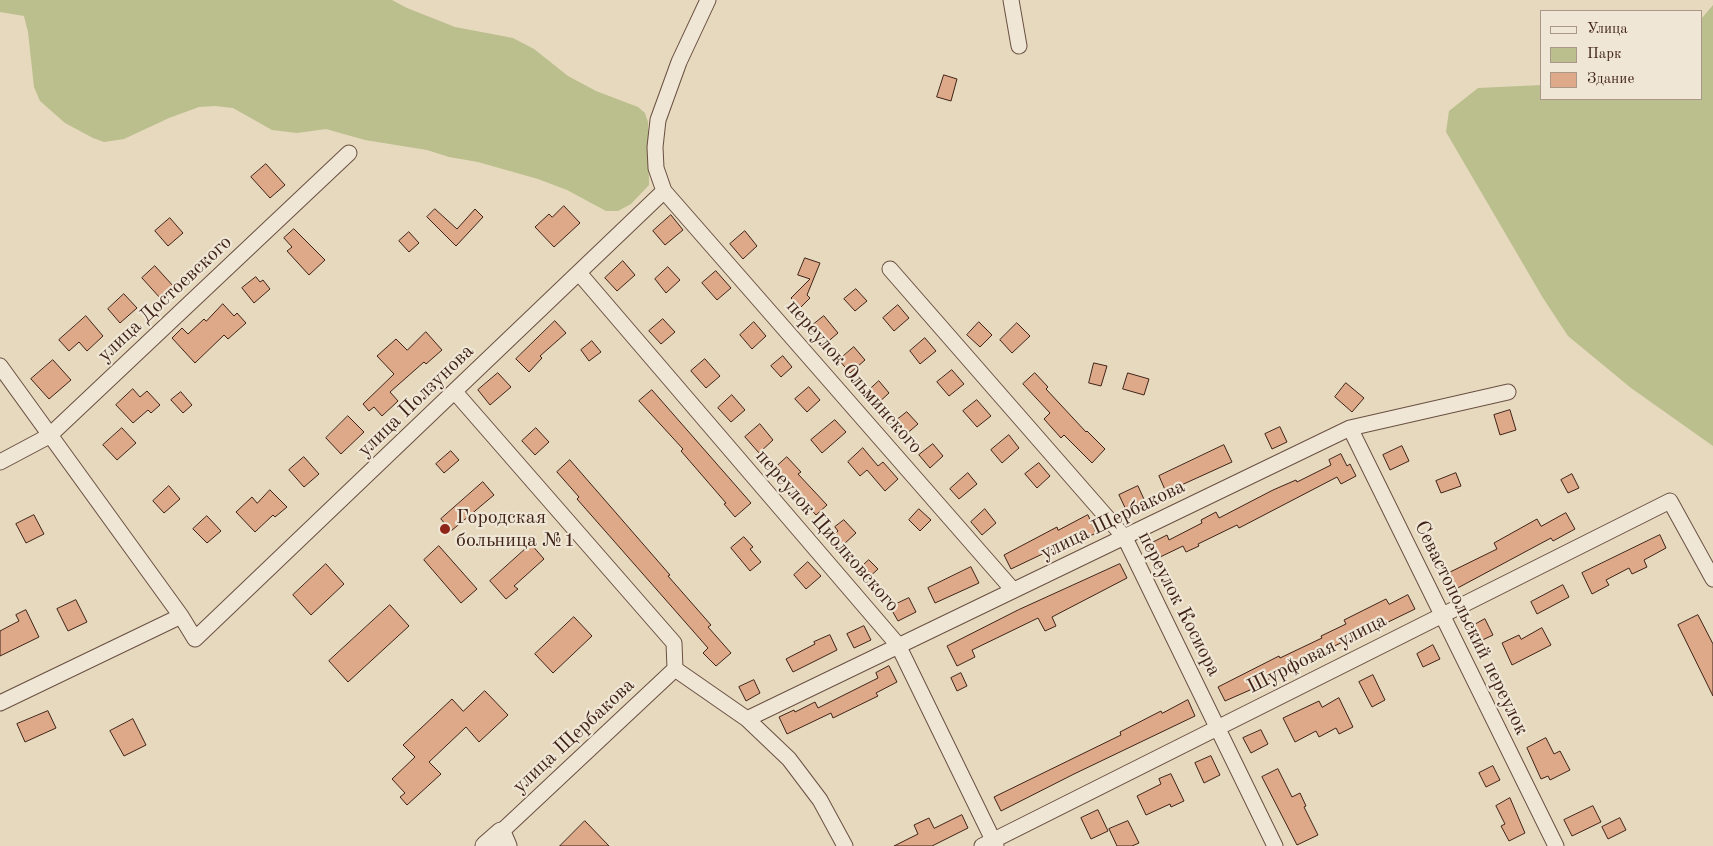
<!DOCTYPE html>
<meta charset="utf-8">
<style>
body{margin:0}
#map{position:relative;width:1713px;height:846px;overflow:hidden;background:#e6d9be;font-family:"Old Standard TT",serif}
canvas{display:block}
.legend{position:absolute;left:1540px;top:10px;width:162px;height:90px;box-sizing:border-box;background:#efe6d5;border:1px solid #a99889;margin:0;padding:6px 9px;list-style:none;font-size:15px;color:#402318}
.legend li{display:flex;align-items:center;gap:10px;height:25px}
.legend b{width:25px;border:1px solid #a99889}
</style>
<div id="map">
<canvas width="1713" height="846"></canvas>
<ul class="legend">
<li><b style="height:6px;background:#efe6d5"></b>Улица</li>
<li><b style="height:14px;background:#bbbe8d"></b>Парк</li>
<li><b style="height:14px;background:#dda988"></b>Здание</li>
</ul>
</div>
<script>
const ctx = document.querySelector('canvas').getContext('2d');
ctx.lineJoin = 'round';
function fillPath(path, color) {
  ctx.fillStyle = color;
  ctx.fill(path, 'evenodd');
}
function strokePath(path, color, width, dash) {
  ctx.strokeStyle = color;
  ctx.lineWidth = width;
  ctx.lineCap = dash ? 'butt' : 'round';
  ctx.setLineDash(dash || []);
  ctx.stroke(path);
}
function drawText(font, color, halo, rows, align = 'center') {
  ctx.font = font + ' "Old Standard TT",serif';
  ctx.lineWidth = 4.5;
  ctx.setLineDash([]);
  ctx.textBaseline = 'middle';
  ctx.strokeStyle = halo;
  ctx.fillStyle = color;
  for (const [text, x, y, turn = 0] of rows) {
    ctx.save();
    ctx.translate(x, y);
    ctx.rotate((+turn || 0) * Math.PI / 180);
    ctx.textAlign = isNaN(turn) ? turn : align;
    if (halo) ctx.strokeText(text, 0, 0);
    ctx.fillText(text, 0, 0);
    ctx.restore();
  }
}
fillPath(new Path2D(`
 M0,0H392L407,8L455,27L513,38L534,49L568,76L596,91L638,107L645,113L648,122L649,185L631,204L618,211H606L567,190L538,179L478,162L449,157L427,150L365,140L326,129L297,133L272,130L233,108L215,106L199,107L169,118L124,139L104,142L93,138L65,123L40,101L34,87L28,32L24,16L0,12Z
 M1713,5V446L1631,388L1568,336L1543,298L1446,132L1449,111L1478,88L1542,85V99H1702V18Z`), '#bbbe8d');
const building = new Path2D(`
 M944,75L957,79L951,101L937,97Z
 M266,164L285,185L270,198L251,177Z
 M564,206L580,223L554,247L535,227L549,214L552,217Z
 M435,209L457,229L475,209L483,217L456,246L427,217Z
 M671,215L683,230L665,245L653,231Z
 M170,218L183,233L168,246L155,231Z
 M294,229L325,260L309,275L287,251L292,247L284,238Z
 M745,231L757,246L743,259L730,244Z
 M409,232L419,243L409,252L399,241Z
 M805,258L820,263L807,295L810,298L800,308L791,298L810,279L798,275Z
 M623,261L635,275L617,291L605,278Z
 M155,266L174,287L161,299L142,278Z
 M668,267L680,280L666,293L655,279Z
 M716,271L731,288L717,300L702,283Z
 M256,277L260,282L263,280L270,289L254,303L242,288Z
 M856,289L867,301L855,311L844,299Z
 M124,294L137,308L120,323L108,309Z
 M223,304L234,316L237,313L246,323L228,339L224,335L195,363L172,338L182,328L188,334L204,319L206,321Z
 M898,305L909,318L894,331L883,318Z
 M86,316L103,336L87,351L79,342L69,351L59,340Z
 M824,316L838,333L824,345L809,328Z
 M663,319L675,332L661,344L649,331Z
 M555,321L566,333L540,356L542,358L529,372L516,359Z
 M754,322L766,336L752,349L740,335Z
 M979,322L992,335L980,347L967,335Z
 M1017,323L1030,336L1012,353L1000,340Z
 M426,332L442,350L426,364L424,362L390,392L398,401L382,416L374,407L369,411L363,404L394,374L377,356L396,339L407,350Z
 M925,338L936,351L920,364L910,351Z
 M592,341L601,352L589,361L581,350Z
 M854,347L865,360L850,373L839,360Z
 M783,356L792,367L781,377L771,366Z
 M705,359L720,376L706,388L691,371Z
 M53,360L71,380L49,399L31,379Z
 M1094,363L1107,366L1101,386L1089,383Z
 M952,370L964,384L949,396L937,382Z
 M498,373L511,387L490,405L478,390Z
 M1035,373L1048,387L1046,389L1086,432L1087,431L1105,449L1092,463L1064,435L1061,438L1044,419L1050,413L1023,384Z
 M1128,373L1149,379L1144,395L1123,389Z
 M879,381L889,393L876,405L866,393Z
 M1346,383L1364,398L1352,412L1335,397Z
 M809,387L820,400L807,412L795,399Z
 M133,389L140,397L147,391L160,405L151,413L148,410L133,423L116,405Z
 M652,390L751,503L735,517L724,504L726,503L681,451L683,449L639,401Z
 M181,392L192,405L183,413L171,400Z
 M732,395L745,410L731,422L718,408Z
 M977,400L991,416L977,427L963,411Z
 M1510,410L1516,430L1500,435L1494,415Z
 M907,412L918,424L904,436L893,423Z
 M348,416L364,432L341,454L326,438Z
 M835,420L846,432L822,453L811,440Z
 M760,424L773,440L759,453L745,437Z
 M1280,427L1287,442L1272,449L1265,434Z
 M122,428L136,443L117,460L103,445Z
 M536,428L549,442L535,455L522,441Z
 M1009,435L1019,448L1002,463L991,450Z
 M933,444L943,456L930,468L919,455Z
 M1224,445L1232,462L1166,492L1159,476Z
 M1402,446L1409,461L1390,470L1383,455Z
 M863,448L878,466L883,462L898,479L885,491L867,470L860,476L848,462Z
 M451,451L459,460L444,473L436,464Z
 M1341,454L1347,466L1350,464L1356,476L1341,484L1337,477L1239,528L1237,525L1198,544L1199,546L1186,552L1183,546L1158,558L1151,543L1167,535L1169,540L1202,523L1201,520L1216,512L1219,518L1273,490L1296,480L1297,482L1331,465L1329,460Z
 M304,457L319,474L304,487L289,470Z
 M787,457L801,472L798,474L827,505L816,515L774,469Z
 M570,460L670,575L668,576L711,625L708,627L731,653L716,666L703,653L708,648L577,499L579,497L557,472Z
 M1039,463L1050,476L1037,488L1025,474Z
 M968,473L977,484L959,499L950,489Z
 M1456,473L1461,486L1441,493L1436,481Z
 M1572,474L1579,488L1568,493L1561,480Z
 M483,482L494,495L451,531L441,519Z
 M169,486L180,499L164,513L153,501Z
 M1138,486L1148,508L1129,516L1119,495Z
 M270,490L287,507L275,517L273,515L255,532L236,512L252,497L257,503Z
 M919,509L931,520L920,531L909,520Z
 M985,509L996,523L982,535L971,522Z
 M1566,513L1575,529L1553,541L1551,538L1452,591L1444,575L1497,549L1494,543L1537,519L1541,526Z
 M34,515L44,534L26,543L16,524Z
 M1088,515L1096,533L1080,541L1078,537L1011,569L1004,555L1057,527L1058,530Z
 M207,516L221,531L207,543L193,529Z
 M844,520L856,533L843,545L834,535L838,531L835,527Z
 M1660,535L1666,548L1644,560L1647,567L1632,574L1629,568L1606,580L1609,585L1592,594L1582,573Z
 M744,537L753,547L750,549L761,562L750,571L731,548Z
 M531,544L544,559L514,586L518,589L506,599L490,581Z
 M439,546L477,589L461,603L424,560Z
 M869,560L878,569L866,580L857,571Z
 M808,562L821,576L806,589L794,575Z
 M326,564L344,584L311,615L293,595Z
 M1120,564L1127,578L1052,617L1056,626L1045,631L1038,618L972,650L975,657L957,666L947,646L1018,610Z
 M971,567L979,583L935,603L928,588Z
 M1563,585L1569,597L1537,614L1531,602Z
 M1408,595L1415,609L1378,627L1353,637L1316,655L1317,657L1299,666L1298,665L1265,681L1266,683L1225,701L1218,687L1279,656L1280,658L1322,638L1321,636L1346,624L1344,620L1386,599L1389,604Z
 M909,598L916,612L898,621L890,607Z
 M76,600L87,622L68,631L57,609Z
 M390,605L409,626L348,682L329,661Z
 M26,610L39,637L0,656V631L19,621L16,615Z
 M1698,615L1713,644V696L1678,625Z
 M574,617L592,636L553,673L535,654Z
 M1485,619L1493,635L1476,643L1469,628Z
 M864,626L871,640L854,648L847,634Z
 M1542,628L1551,645L1512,665L1502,643L1519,635L1521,639Z
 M830,635L837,650L793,672L786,659L815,644L814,642Z
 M1433,645L1440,659L1423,667L1417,654Z
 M889,666L897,682L876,693L878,696L833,718L831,713L787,734L779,717L794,710L795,712L815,702L818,708L878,678L876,673Z
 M961,673L967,686L957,691L951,678Z
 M1373,675L1385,700L1372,707L1359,682Z
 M754,680L760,693L746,701L739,687Z
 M485,691L508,715L479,742L466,727L429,762L441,774L407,805L400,797L405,793L392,779L415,757L403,745L452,699L463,711Z
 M1339,698L1353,727L1339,734L1336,728L1319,737L1316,731L1295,742L1283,718L1319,701L1322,707Z
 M1188,700L1195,716L1074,774L1001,811L994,797L1121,735L1120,732L1161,711L1162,713Z
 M48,711L56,728L25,742L17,724Z
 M133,719L146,745L124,756L110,731Z
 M1261,730L1268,744L1251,753L1243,738Z
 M1546,738L1554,754L1560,751L1570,770L1550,780L1548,776L1541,779L1527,748Z
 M1211,756L1220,775L1204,783L1195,763Z
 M1493,766L1500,780L1486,787L1479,773Z
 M1278,769L1292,797L1300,793L1306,806L1304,807L1318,835L1297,845L1262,777Z
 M1171,774L1184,801L1171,807L1170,804L1146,815L1137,796L1161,784L1159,779Z
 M1510,798L1525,833L1509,841L1501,826L1505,824L1496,806Z
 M1593,806L1601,822L1572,836L1564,820Z
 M1098,810L1108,831L1091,839L1081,818Z
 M962,815L968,828L932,846H894L918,834L914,825L929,818L934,828Z
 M1620,818L1626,830L1608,839L1602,827Z
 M585,821L609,846H560Z
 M1128,821L1139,843L1132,846H1117L1109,829Z`);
fillPath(building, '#dda988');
strokePath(building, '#402318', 1);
const minor = new Path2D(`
 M708,0L679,62L658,120L655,147L656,168L664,191L1013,590
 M1011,0L1019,46
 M890,269L1125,538L1275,846
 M579,273L898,645L996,846
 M0,366L181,616L195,639L664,191
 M455,392L674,643L675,669L747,719L789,759L820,800L845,846
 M1350,428L1556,846
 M0,462L49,436L349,153
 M0,703L181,616
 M747,719L1350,428L1508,392
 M501,832L675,669
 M982,846L1670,501L1713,579`);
const tertiary = new Path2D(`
 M485,846L501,832L507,846`);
strokePath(minor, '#6a5042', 17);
strokePath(tertiary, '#6a5042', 21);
strokePath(minor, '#efe6d5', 15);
strokePath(tertiary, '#efe6d5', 19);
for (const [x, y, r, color] of [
 [445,529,6,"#8f2418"]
]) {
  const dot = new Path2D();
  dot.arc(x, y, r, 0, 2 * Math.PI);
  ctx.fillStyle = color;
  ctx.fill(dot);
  strokePath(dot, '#efe6d5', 2);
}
drawText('20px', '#402318', '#efe6d5', [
 ["улица Достоевского",165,299,-43],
 ["переулок Ольминского",854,377,49],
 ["улица Ползунова",416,401,-44],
 ["улица Щербакова",1113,520,-26],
 ["переулок Циолковского",827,531,49],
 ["переулок Косиора",1179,604,63],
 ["Севастопольский переулок",1471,628,64],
 ["Шурфовая улица",1317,654,-27],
 ["улица Щербакова",574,736,-43]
]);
drawText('20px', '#402318', '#efe6d5', [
 ["Городская",456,518],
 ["больница №1",456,541]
], 'left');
</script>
